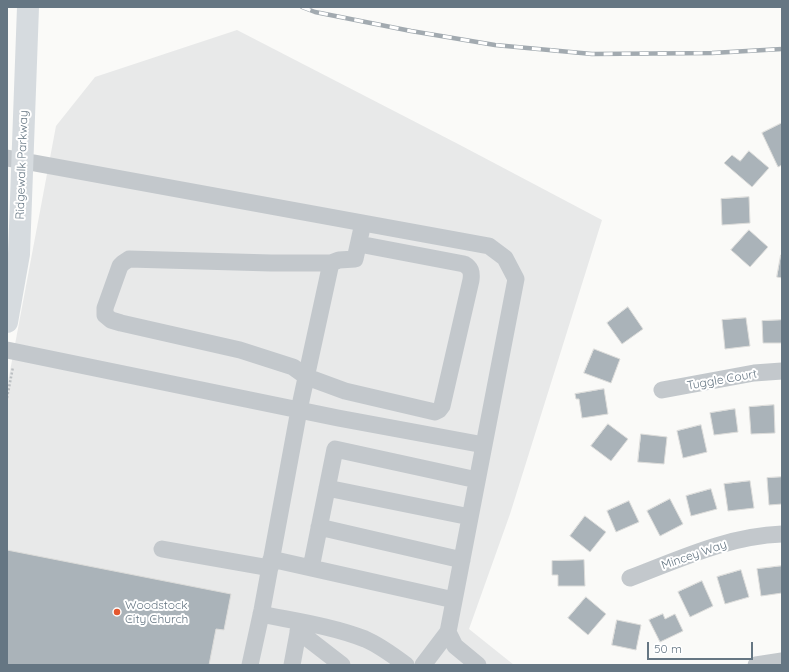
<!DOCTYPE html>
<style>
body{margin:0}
#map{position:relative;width:789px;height:672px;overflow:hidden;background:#fafaf8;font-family:Quicksand,sans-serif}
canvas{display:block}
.frame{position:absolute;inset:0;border:8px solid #657683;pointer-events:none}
.scale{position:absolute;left:647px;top:642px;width:106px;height:18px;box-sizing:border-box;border:2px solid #657683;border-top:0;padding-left:5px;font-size:12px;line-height:14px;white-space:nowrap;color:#657683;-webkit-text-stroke:3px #fff;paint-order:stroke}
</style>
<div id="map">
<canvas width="789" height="672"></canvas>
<div class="frame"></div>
<div class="scale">50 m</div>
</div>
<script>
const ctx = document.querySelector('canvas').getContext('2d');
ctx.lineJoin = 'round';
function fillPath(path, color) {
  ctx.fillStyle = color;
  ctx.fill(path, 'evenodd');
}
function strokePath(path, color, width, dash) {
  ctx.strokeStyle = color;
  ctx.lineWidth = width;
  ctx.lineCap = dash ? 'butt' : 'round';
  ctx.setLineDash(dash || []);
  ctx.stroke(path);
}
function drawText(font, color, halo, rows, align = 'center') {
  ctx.font = font + ' Quicksand,sans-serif';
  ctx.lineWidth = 4;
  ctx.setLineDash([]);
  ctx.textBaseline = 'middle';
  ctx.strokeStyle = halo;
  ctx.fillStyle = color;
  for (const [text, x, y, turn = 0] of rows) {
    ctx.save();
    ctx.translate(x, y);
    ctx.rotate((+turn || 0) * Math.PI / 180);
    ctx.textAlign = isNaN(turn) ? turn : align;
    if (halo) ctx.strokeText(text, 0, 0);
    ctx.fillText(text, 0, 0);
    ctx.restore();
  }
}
fillPath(new Path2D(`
 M237,30L460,145L602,220L510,514L469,629L514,665H7V387L56,126L95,77Z`), '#e8e9e9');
const building = new Path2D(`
 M782,123V165L778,167L762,133Z
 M749,151L769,168L752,187L724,163L732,155L740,161Z
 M749,197L750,223L722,225L721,199Z
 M749,230L768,247L750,267L731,250Z
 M781,255H782V278L777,277Z
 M628,307L643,329L622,344L607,323Z
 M746,318L750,346L725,349L722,320Z
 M782,320V343H763L762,321Z
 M594,349L620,359L611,383L584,373Z
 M604,389L608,414L582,418L579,399H576L575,394Z
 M774,405L775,433L751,434L749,407Z
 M735,409L738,432L714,435L710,413Z
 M608,424L628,439L611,461L591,446Z
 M701,425L707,452L683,458L677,431Z
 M641,434L667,437L664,464L638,462Z
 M782,477V504L769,505L767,478Z
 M750,481L754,508L728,511L724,484Z
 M711,489L717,509L691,516L686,496Z
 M670,499L683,524L660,536L647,511Z
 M629,501L639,522L616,532L607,511Z
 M585,516L606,532L590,552L570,536Z
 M7,550L231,594L224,630L216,629L209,665H7Z
 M584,560L585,586H558V575H552V561Z
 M782,566V593L761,596L757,569Z
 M741,570L749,597L725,604L717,577Z
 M702,581L713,606L690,617L678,592Z
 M586,597L606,614L588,635L568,618Z
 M663,614L665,619L675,614L683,631L660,642L649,620Z
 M617,620L641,625L636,650L612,645Z`);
fillPath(building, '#aab3b9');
strokePath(building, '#dcdcda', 1);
strokePath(new Path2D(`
 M7,398L13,367`), '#bbbfc2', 2.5, [2, 2]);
strokePath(new Path2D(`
 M7,158L489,246L505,258L516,279L448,632L455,646L478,665
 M359,244L464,264C471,268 472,272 471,280L442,406L439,410L435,412L345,391L307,377L293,367L240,350L121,323L111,320L105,315V308L120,266L123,263L129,259L271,263H331L339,260L355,259L363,223
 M7,350L338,418L484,445
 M662,390L754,373L782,371
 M327,488L470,517
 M319,527L462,560
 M162,549L270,568
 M271,559L454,600
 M311,568L335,449L477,480
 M630,578C680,559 728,536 782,534
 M261,614C295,621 332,626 365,639C379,645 394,656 406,665
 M298,631L342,665
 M250,665L262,610L299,410L331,263
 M292,665L300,622
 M423,665L448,632
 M756,665L782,661`), '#c3c8cc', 17);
strokePath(new Path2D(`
 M7,322L19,254L28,7`), '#d6dbdf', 22);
const rail = new Path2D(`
 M302,7L315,12L411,31L495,45L592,54L712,53L782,49`);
strokePath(rail, '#a2aab0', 4.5);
strokePath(rail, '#fff', 3, [9]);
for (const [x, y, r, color] of [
 [117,612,4,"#e4572e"]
]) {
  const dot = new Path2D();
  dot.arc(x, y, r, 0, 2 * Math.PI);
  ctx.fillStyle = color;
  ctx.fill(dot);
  strokePath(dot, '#fff', 1.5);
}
drawText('12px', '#657683', '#fff', [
 ["Ridgewalk Parkway",22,165,-88],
 ["Tuggle Court",722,380,-10],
 ["Mincey Way",694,555,-19]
]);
drawText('12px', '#657683', '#fff', [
 ["Woodstock",125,605],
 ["City Church",125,619]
], 'left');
</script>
